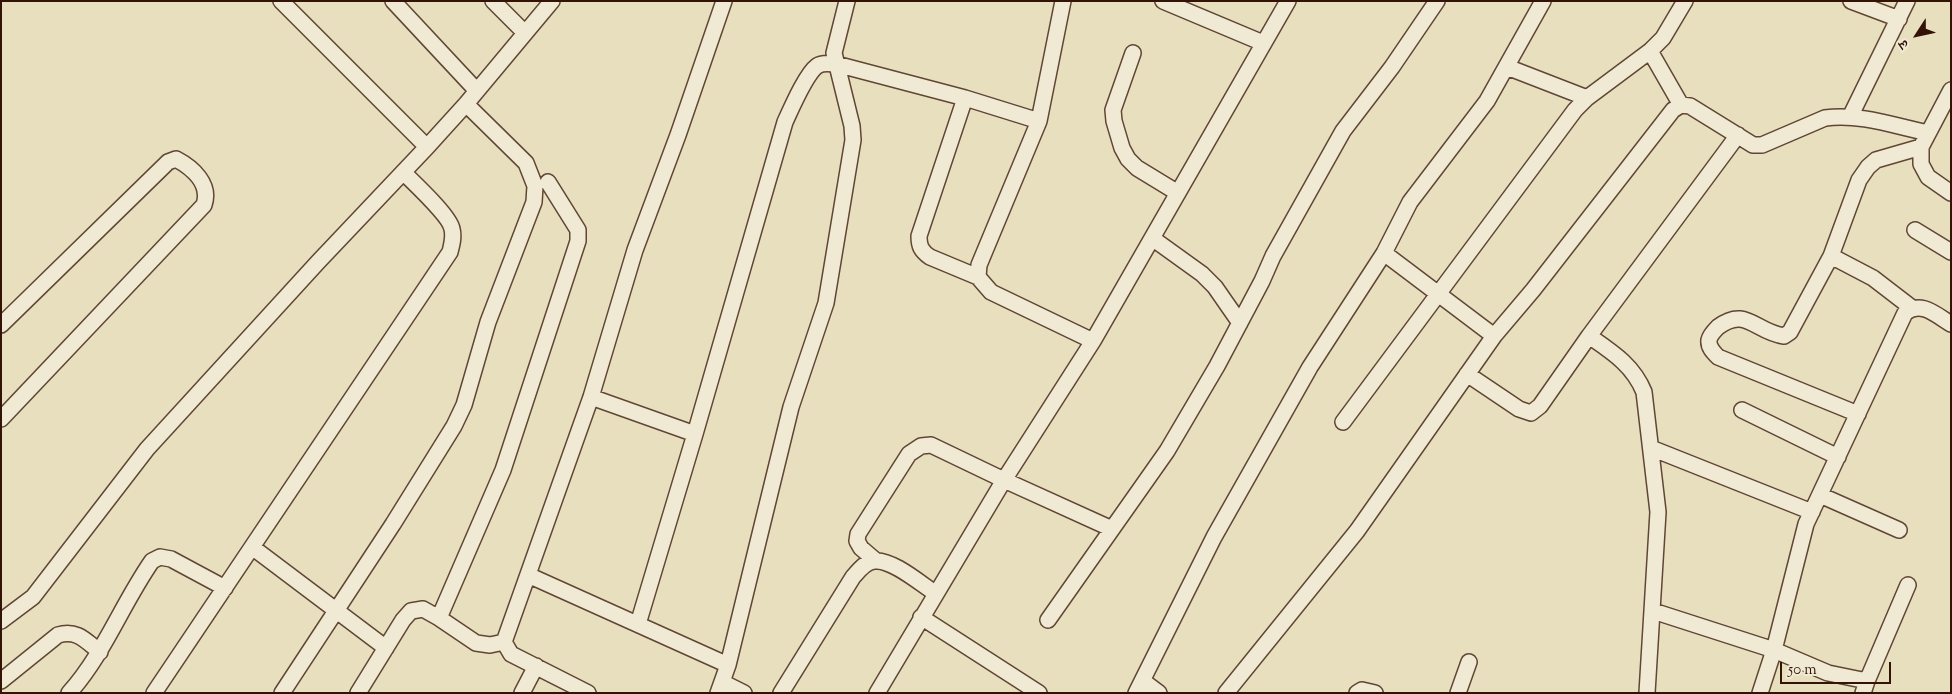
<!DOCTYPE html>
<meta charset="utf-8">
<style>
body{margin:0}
#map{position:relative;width:1952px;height:694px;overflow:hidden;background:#e8dfbf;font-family:"Sorts Mill Goudy","Noto Serif Devanagari",serif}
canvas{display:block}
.frame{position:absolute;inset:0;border:2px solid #331306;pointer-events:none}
.north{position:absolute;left:1892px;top:10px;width:50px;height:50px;-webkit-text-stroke:4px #f0ead5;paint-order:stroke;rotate:235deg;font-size:14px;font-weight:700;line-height:20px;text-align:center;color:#331306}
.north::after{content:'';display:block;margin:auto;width:18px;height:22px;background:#331306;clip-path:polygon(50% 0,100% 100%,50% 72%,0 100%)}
.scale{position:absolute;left:1780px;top:662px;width:111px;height:22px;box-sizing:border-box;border:2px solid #331306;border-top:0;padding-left:6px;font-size:15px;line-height:18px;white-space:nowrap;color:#331306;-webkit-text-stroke:4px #f0ead5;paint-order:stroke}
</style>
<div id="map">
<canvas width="1952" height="694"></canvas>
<div class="frame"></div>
<div class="north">उ</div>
<div class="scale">50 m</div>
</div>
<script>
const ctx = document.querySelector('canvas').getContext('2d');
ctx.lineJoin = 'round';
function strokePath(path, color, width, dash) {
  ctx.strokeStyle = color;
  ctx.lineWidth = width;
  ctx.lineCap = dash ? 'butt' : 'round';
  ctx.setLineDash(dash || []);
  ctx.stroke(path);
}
const minor = new Path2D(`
 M281,1L427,147
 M393,1L477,91
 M493,1L525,33
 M1063,1L1039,121L979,265L978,277L991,292L1093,341
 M1163,1L1263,43
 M1851,1L1899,19
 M1650,51L1681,105
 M1133,53L1113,110L1114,121L1122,148L1128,159L1137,168L1178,193
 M1507,67L1587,98
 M1951,90L1921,147V164L1928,177L1951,193
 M965,98L919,236C919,246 921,251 930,257L978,277
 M1850,117L1907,1
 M1915,230L1951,252
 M1152,238L1202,274L1215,287L1240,323
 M1384,253L1494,336
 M1831,256L1873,278L1912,308
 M1,325L168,162L176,159C193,168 211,184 204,205L1,419
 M1589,336C1612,352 1633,365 1644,392L1658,512L1647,693
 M1467,374L1519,409L1531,413L1540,406L1589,336L1738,135
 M591,397L695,434
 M1742,410L1838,457
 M1858,414L1718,357C1713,352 1708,347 1709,340C1710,335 1715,330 1718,327C1746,306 1755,332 1784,336L1790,332L1831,256L1859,180L1868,167L1876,160L1921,147
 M1343,422L1575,110L1587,98L1650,51L1663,38L1685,1
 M1651,448L1812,512
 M1820,495L1899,530
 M252,547L386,648
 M875,560L861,548L857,541L858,534L909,454L921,446L931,445L1004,480L1112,529
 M528,575L728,665
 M1653,611L1774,650L1828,673L1867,681
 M921,617L1039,693
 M439,618L503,470L578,241V230L548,182
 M1048,620L1167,451L1217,366L1262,281L1273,256L1343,131L1392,67L1437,1
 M1,621L33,597L147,449L318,262L427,147L466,104L552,1
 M638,624L695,434L785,122C791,109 806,74 817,66C823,62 830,64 836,64L965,98L1039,121
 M1,681L58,635C77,629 86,641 100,652
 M1143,681L1159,693
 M722,682L744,693
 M69,693C104,654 122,604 152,561L160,557L171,559L225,588
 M154,693L450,252C452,244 454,237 452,229C450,216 414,183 403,172
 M282,693L393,524L454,426L464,405L488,322L534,202L535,186L526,163L466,104
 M358,693L403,620L411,611L423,609L439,618L476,643L490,645L504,642
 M522,693L536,666
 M588,693L511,654L504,642L591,397L635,250L678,135L724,1
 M718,693L728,665L791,407L826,303L853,140L852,126L834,53L847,1
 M781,693L853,577C859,570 866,561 875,561C892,559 921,584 935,593
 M877,693L1004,480L1093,341L1288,1
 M1136,693L1214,537L1310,367L1384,253L1410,202L1487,101L1543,1
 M1226,693L1357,531L1494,336L1533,290L1673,110L1681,105L1690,106L1753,145H1762L1825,118C1859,113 1895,126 1928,133
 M1357,693L1362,690L1375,693
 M1458,693L1469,662
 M1760,693L1774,650L1806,524L1905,313C1921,300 1936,315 1951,324
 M1863,693L1867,681L1908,585`);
strokePath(minor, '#604634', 18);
strokePath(minor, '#f0ead5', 15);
</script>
